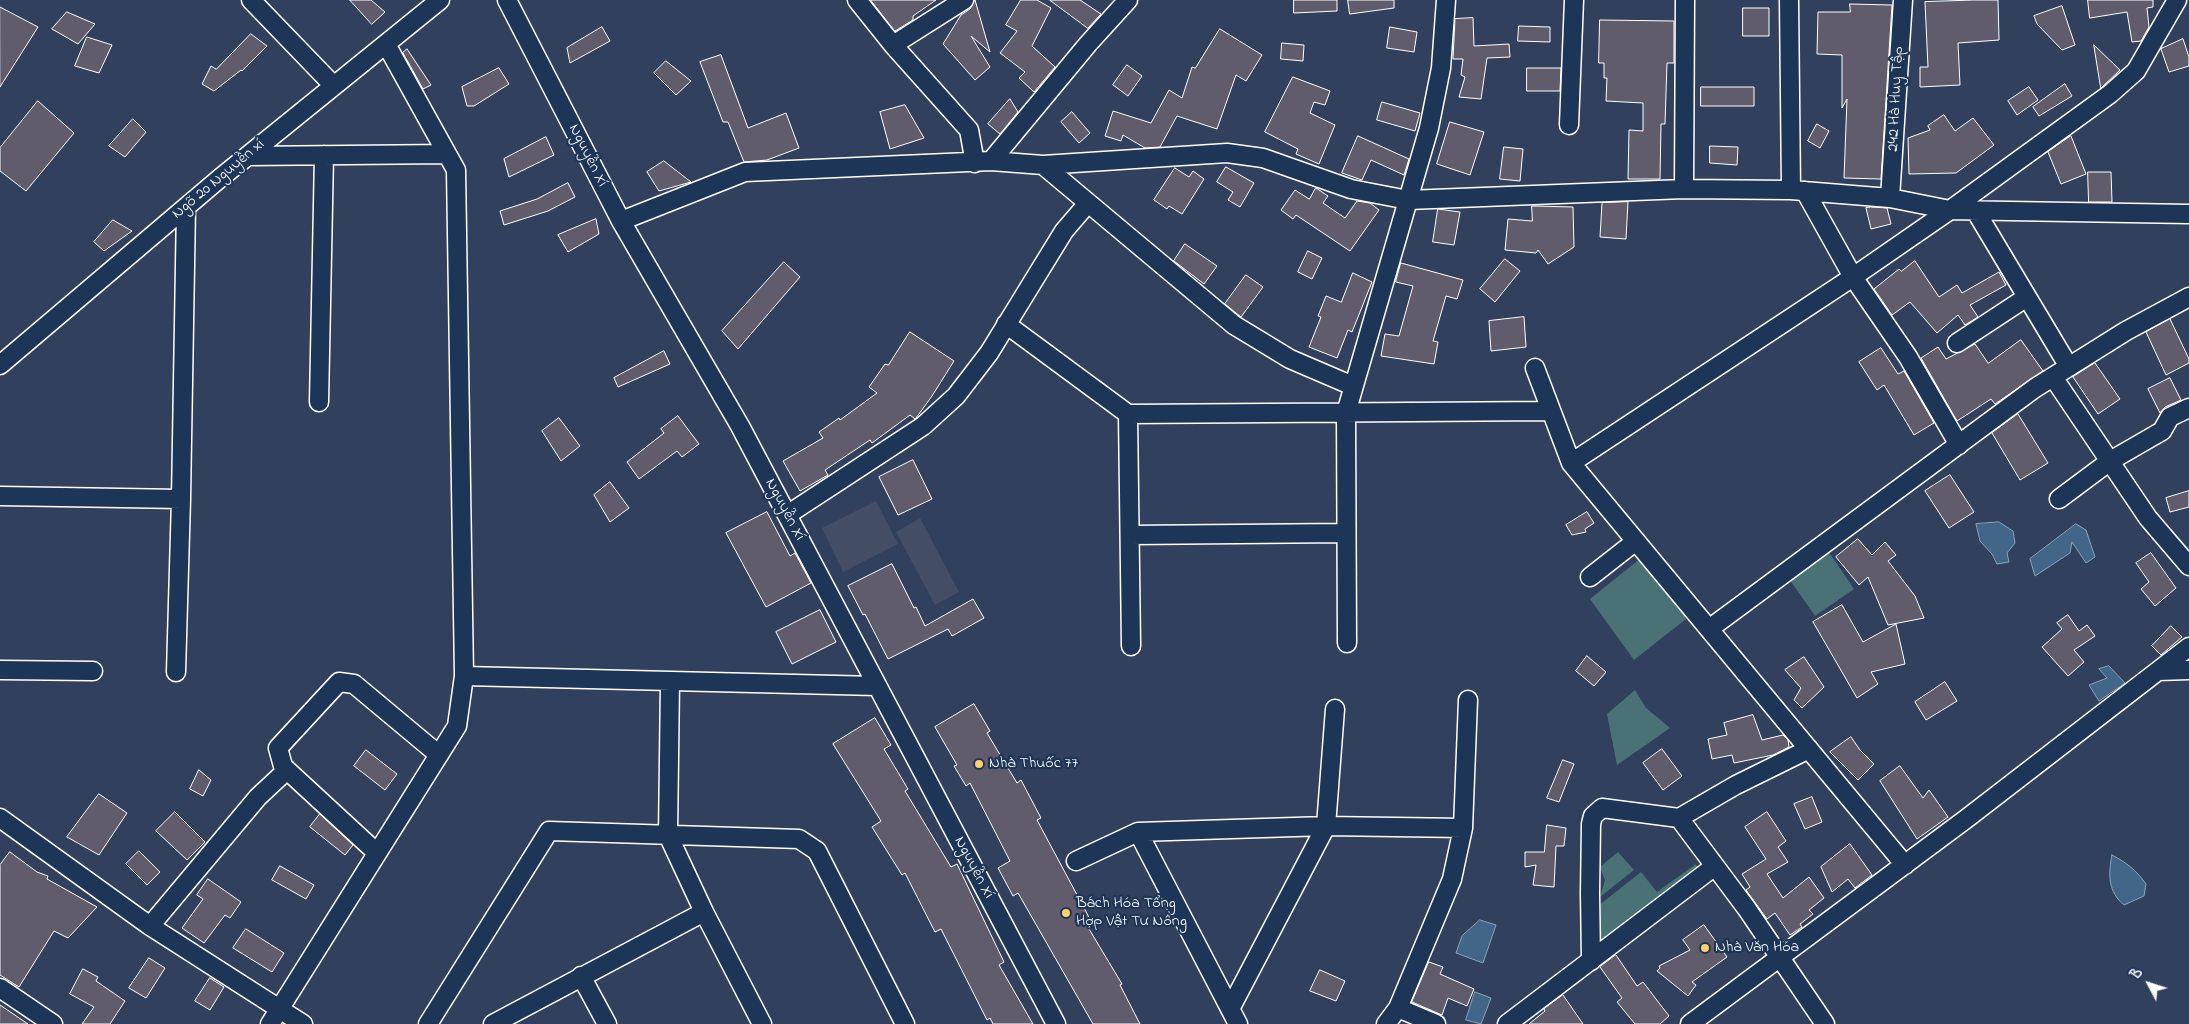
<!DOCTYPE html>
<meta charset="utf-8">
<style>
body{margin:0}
#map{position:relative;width:2189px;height:1024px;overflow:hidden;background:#31415d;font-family:"Indie Flower",sans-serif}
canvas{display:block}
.north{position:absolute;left:2124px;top:959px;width:50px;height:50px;-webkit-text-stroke:4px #1d3557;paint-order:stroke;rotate:310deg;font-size:14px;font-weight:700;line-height:20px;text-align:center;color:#fff}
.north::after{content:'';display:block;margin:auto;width:18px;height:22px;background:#fff;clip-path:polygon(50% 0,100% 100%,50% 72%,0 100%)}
</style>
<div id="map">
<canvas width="2189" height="1024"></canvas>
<div class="north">B</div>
</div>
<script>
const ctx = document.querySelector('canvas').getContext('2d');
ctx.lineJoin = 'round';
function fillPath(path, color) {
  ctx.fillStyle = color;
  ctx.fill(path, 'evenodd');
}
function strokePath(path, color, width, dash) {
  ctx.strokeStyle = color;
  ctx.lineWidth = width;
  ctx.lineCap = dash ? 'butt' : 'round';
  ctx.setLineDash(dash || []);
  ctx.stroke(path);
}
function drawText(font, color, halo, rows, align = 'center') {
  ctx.font = font + ' "Indie Flower",sans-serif';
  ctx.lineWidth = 4.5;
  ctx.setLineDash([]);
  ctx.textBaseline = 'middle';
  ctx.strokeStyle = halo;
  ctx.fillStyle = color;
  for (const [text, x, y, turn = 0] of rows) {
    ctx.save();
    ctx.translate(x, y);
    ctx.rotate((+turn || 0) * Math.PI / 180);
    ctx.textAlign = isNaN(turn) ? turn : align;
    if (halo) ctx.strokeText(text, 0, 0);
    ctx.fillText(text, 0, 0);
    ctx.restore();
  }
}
fillPath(new Path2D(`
 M876,501L898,544L843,572L822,528Z
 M920,518L959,592L935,605L896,532Z`), '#434d65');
fillPath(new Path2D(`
 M1826,548L1854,589L1815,616L1788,577Z
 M1641,558L1691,615L1634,660L1590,599Z
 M1635,690L1646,708L1670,728L1617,765L1607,714Z
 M1618,852L1634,870L1600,897L1605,880L1600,867Z
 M1696,864L1704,887L1592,968L1598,906L1641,872L1657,892Z`), '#4a7276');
const water = new Path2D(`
 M1999,522L2013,531L2015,543L2007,553L2009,562L1997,564L1992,554L1980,541L1976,524Z
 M2076,524L2086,530L2095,557L2086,563L2072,542L2070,553L2035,576L2030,559Z
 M2109,666L2125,683L2099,701L2089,685L2107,678L2099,669Z
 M2112,855C2127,863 2136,870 2146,884L2144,896L2124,905C2108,892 2108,874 2112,855Z
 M1480,920L1496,925L1483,963L1456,953L1462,936Z
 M1475,992L1491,998L1481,1024L1466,1020Z`);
fillPath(water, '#416688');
strokePath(water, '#8da3b8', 1);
const building = new Path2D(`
 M350,0H371L385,12L372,24Z
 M871,0H936L913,16V20L895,31Z
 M975,0L990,52L971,36L990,67L975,80L943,44L961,15L970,9Z
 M1021,0H1037L1051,8L1032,46L1055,67L1034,92L1019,78L1025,72L1000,53L1017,31L1006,25Z
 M1050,0H1080L1101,14L1088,28Z
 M1294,0H1337V11L1294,13Z
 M1348,0H1394V8L1350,14Z
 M1974,0H1998L1999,40L1958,43L1960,85L1920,87V67H1928L1925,2Z
 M2088,0H2153V7L2147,8L2149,27L2141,41L2132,42L2127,12L2090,18Z
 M1850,4L1892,5L1881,179L1844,178L1847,99L1842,108V55L1817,54L1818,12H1850Z
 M2062,6L2075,45L2062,50L2037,24L2034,16Z
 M0,7L38,27L0,87Z
 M1743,8H1769V36H1743Z
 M67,12L95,24L78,44L52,29Z
 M1473,18L1474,46L1509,44L1510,57L1487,58L1481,99L1459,97L1465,77L1461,75L1463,59H1453L1455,19Z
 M1600,20L1674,21V63H1667L1665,124H1661L1660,179H1628L1629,130L1643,131V103L1606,101L1607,78H1604V63H1599Z
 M1519,26L1550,27V42L1518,41Z
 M602,27L610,41L570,63L567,48Z
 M1390,27L1417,32L1414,52L1387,48Z
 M1220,29L1262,55L1246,81L1236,75L1217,129L1177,116L1160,147L1145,148L1123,135L1121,141L1105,136L1113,111L1151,123L1169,90L1182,98L1192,67L1195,68Z
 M251,34L267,46L242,71L241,70L214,91L202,84L211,66L216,69Z
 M87,37L112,45L99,73L75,66Z
 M2183,39L2189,57V66L2169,72L2161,49Z
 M1282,43L1304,45L1303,61L1281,59Z
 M2094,45L2120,70L2101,88Z
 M407,49L431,85L423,89L403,53Z
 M721,55L748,128L786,113L799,148L767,160L744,162L728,122H723L700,62Z
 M666,61L691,81L676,95L654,73Z
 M1127,65L1142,76L1128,96L1113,85Z
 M499,68L509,84L474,106H467L462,87Z
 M1527,68H1561L1560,91H1527Z
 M1293,77L1330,91L1325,105L1314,102L1310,113L1335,125L1319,164L1296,154L1298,149L1265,132Z
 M2065,84L2072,96L2039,116L2033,107Z
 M1701,87H1754V106H1701Z
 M2029,87L2038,100L2017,115L2008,101Z
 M1010,99L1018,112L1000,134L988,124Z
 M38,101L74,133L26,191L0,171V148Z
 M1382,102L1420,113L1415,131L1377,120Z
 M905,105L924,138L890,149L880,112Z
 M1072,112L1090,133L1079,143L1061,122Z
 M1944,115L1955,131L1973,118L1994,145L1956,173L1909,174L1908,138L1930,130L1928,126Z
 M133,119L146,132L125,157L109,146Z
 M1450,122L1484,132L1470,175L1437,164Z
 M1817,124L1829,131L1820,148L1808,141Z
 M1358,136L1409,159L1404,175L1371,160L1362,180L1342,173Z
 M2071,136L2086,174L2061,184L2048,152Z
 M546,137L554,155L509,177L504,159Z
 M1710,146L1738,147L1737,165L1710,163Z
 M1504,147L1523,149L1520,181L1500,179Z
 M664,161L691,182L659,191L647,172Z
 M1226,167L1254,183L1240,207L1228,200L1233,192L1217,182Z
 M1175,168L1189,177L1193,171L1204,179L1182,214L1169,206L1167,209L1154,200Z
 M2088,172H2111L2112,202H2089Z
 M568,183L575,197L548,211L504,225L500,211L537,199Z
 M1316,188L1328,196L1323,203L1345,218L1357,201L1370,203L1379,210L1350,251L1296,215L1293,219L1281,210L1295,190L1309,199Z
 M1628,202L1626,239L1600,237L1602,203Z
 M1532,206L1573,207L1574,247L1548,264L1538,250L1536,253L1505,250L1508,219L1532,221Z
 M1871,207L1887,208L1891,224L1871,229L1866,208Z
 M1438,209L1460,212L1454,245L1433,242Z
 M596,219L599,234L568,252L558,235Z
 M113,220L132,231L104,251L94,242Z
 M1185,244L1217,266L1204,284L1174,261Z
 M1308,251L1322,258L1312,279L1298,272Z
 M1505,259L1520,271L1495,302L1480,289Z
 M1915,261L1939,297L1957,285L1962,293L1999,272L2006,285L1970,305L1978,317L1965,325L1958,315L1937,333L1910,302L1892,315L1874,289L1899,269L1901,271Z
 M784,262L800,277L738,349L722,331Z
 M1401,263L1463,280L1457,299L1446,296L1433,341L1438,342L1434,364L1381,356L1385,334L1399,336L1413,286L1396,282Z
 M1353,273L1372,282L1352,332L1348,330L1337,358L1309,347L1321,317L1318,316L1326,296L1341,302Z
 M1246,275L1263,287L1241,317L1225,304Z
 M1524,317L1526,347L1491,351L1489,321Z
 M2170,319L2189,359V363L2166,375L2146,332Z
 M910,332L954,361L932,396L916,418L915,419L910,415L872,443L870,440L825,470L828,475L800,491L783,461L823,438L819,432L839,418L840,420L877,393L869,387L885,364L888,365Z
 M2021,340L2043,371L1995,404L1991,399L1957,421L1921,358L1938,347L1946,359L1975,344L1988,363Z
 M1881,348L1898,374L1904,371L1934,423L1914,435L1884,385L1877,390L1859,362Z
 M664,351L670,364L618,387L614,378Z
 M2095,363L2120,399L2098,414L2073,377Z
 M2170,378L2181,400L2165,407L2160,413L2148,389Z
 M2018,414L2048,463L2020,480L1992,433Z
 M678,416L699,444L682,457L677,451L639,479L627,462L664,433L661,429Z
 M559,418L580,446L561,461L542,431Z
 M913,460L932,499L898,515L879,477Z
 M1950,475L1974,512L1949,528L1925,491Z
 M610,482L629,508L610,522L594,495Z
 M2189,491V507L2170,512L2166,498Z
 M767,512L790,556L795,553L811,583L766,607L726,533Z
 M1587,512L1594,523L1585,529L1586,532L1572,535L1566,525Z
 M1858,539L1872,555L1885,542L1896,555L1888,561L1915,596L1924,618L1888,625L1868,577L1859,585L1836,557Z
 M2151,553L2176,588L2155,606L2141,589L2149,582L2136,563Z
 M892,564L914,608L916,607L925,626L973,599L984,618L952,636L948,629L888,659L865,614L863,615L848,586Z
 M1842,605L1863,642L1896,624L1905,664L1871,672L1878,684L1857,698L1813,622Z
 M820,610L836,642L792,664L776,632Z
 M2068,615L2079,631L2087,625L2095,636L2074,650L2084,662L2068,676L2042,647L2062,629L2057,623Z
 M2171,626L2182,637L2161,655L2152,646Z
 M1587,656L1606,672L1594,686L1576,671Z
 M1804,657L1824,687L1802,708L1794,700L1801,688L1785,670Z
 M1945,682L1957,701L1926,720L1915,702Z
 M974,704L990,731L987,733L1017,783L1021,780L1041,818L1037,820L1091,921L1086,924L1122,984L1120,985L1140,1024H1093L1018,893L1013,896L998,868L1010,861L970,783L966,786L954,766L957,765L935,727Z
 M1753,715L1762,740L1783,735L1788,740L1789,747L1773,755L1734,763L1732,755L1712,759L1708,739L1727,735L1724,723Z
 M875,718L891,745L884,749L908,789L905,791L951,867L957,864L1004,962L999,965L1033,1024H993L990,1018L987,1020L941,929L935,932L905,873L902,875L872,827L881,821L833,744Z
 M1851,737L1860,750L1874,764L1858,780L1830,752Z
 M1662,749L1682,776L1663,790L1643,763Z
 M366,750L397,774L385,790L354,766Z
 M1563,760L1574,764L1559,802L1547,798Z
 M1900,766L1923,798L1929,790L1948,817L1917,839L1880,781Z
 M199,770L211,780L203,796L190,789Z
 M99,794L127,813L99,855L67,837Z
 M1812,797L1822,822L1805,829L1794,804Z
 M175,812L205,842L187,860L156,831Z
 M1767,812L1786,841L1778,847L1788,862L1767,874L1783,898L1809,877L1824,898L1809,910L1813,914L1800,924L1802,927L1790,935L1775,913L1767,919L1746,890L1750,887L1742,874L1766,859L1745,827Z
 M320,814L353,845L345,855L310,827Z
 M1547,825L1566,828L1564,846H1556L1554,887L1533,885L1536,865L1525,867V852H1544Z
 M1850,844L1872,875L1855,888L1848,879L1832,892L1821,867Z
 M139,851L160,872L147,885L126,864Z
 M10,852L37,872L48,876L47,879L97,907L68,938L54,931L19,987L0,975V865Z
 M280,866L314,885L306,899L272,880Z
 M208,879L241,902L230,918L225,915L204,943L182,928L203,899L197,895Z
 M1704,925L1727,957L1692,982L1696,985L1688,996L1657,971L1660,968L1659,966L1690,950L1683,940Z
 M246,929L284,953L272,972L233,948Z
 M1616,955L1637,986L1643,982L1669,1016L1660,1024H1635L1617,1002L1622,998L1600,967Z
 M149,958L165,968L146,998L129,988Z
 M1429,962L1443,967L1440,974L1474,989L1467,1006L1448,998L1442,1015L1412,1002Z
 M83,969L98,977L96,981L125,1001L110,1024H82L94,1007L70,994Z
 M1320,970L1345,981L1336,1001L1310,991Z
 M210,978L224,987L210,1010L195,1001Z
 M1563,995L1583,1024H1529L1545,1011L1544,1009Z
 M0,1005L28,1024H0Z`);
fillPath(building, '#605c6c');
strokePath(building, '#fff', 1);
const minor = new Path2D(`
 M251,0L334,86
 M507,0L621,221L740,426L1056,1024
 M857,0L893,45L969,130L975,163
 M1789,0L1791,190
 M893,45L964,0
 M1569,125L1574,0
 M248,156L447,154
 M991,161L1088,44L1128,0
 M1043,165L1234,325L1290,359L1353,386
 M1684,189L1685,0
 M1805,191L1853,277L1908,357L1959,445
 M1890,198L1903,0
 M1975,210L2069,367
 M621,221L745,172L991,161L1043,165L1227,153L1263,158L1351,189L1408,200L1684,189L1791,190L1890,198L1950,210L2189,214
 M1006,324L1128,414
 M1957,343L2027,297
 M0,365L219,179L440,0
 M1535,368L1571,463L1905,865
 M2053,377L2148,518L2189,566
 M319,402L324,155
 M1571,463L1853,277L1950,210L2110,94L2136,71L2177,0
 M0,496L181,499
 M2059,499L2110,461L2162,431L2170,417L2189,408
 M787,515L923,426L956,396L989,353L1064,231L1088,203
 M1130,535L1345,533
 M1590,577L1636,541
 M1709,629L2035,388L2126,331L2189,297
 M1347,643L1346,413L1429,128L1441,68L1446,0
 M1131,646L1128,414L1551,411
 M0,670L93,671
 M2158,671L2189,670
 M176,672L181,499L186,207
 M464,676L877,686
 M670,681L668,835L704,912L762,1024
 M0,818L150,926L303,1024
 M1679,818L1747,909L1825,1024
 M1138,832L1238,1024
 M377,853L287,770L283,766L278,748L339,682L354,684L439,755
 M1076,861L1138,832L1326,826L1463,828
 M150,926L258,797L287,770
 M1591,961L1590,893L1591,824L1593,816L1602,808L1679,818L1736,785L1809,749
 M581,976L607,1024
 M0,988L53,1024
 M1230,1009L1326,826L1335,709
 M270,1024L457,726L464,676L456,170L386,44
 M428,1024L549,831L799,839L817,851L905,1024
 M493,1024L704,912
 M1386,1024L1398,1008
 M1436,1024L1398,1008L1452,879L1463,828L1468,700
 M1507,1024L1715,866
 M1690,1024L1966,819L2189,647`);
strokePath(minor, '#fff', 21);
strokePath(minor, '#1d3557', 18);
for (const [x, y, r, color] of [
 [979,764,5,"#ffd166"],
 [1066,913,5,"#ffd166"],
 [1705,948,5,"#ffd166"]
]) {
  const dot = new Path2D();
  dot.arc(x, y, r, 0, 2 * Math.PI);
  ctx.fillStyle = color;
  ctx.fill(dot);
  strokePath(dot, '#1d3557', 2);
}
drawText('16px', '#fff', '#1d3557', [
 ["242 Hà Huy Tập",1897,99,-87],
 ["Nguyễn Xí",587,156,63],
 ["Ngõ 20 Nguyễn xí",219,180,-40],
 ["Nguyễn Xí",784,510,62],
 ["Nguyễn Xí",973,868,62]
]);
drawText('16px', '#fff', '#1d3557', [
 ["Nhà Thuốc 77",989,764],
 ["Bách Hóa Tổng",1076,904],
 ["Hợp Vật Tư Nông",1076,922],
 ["Nhà Văn Hóa",1715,948]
], 'left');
</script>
